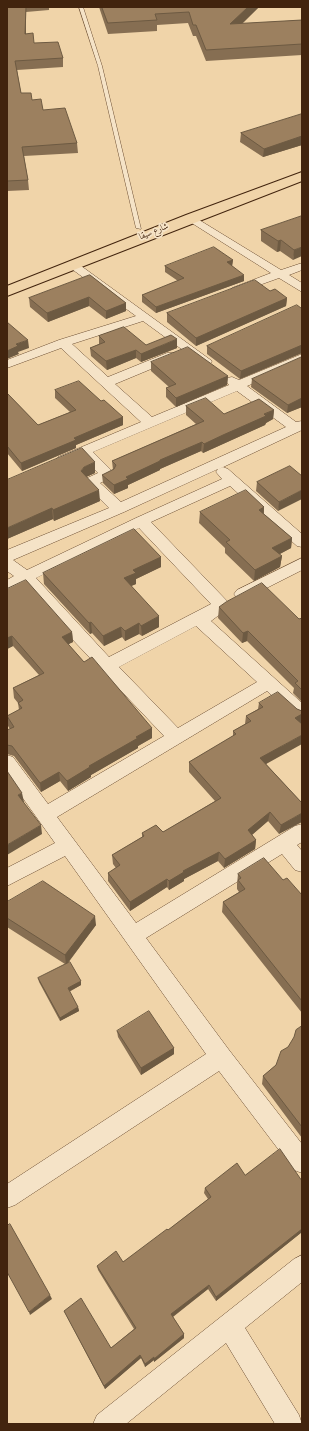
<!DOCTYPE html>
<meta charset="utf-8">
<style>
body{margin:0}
#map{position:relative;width:309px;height:1431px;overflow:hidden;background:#f0d4a9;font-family:"IM FELL English",serif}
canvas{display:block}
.frame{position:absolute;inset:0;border:8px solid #42240e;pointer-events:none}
</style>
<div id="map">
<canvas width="309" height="1431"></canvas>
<div class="frame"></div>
</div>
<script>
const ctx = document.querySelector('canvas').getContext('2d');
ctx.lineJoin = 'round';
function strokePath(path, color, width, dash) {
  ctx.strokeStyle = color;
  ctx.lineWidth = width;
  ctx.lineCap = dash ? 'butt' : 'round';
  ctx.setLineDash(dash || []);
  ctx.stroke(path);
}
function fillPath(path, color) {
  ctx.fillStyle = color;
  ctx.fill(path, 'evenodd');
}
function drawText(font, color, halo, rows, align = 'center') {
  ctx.font = font + ' "IM FELL English",Amiri,serif';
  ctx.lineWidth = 3.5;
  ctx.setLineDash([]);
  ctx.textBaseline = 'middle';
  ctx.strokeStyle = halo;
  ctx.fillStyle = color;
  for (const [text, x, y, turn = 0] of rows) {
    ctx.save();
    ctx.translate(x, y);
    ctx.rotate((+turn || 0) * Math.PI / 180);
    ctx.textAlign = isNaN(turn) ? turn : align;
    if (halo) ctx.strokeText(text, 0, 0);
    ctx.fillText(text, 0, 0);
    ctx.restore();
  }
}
const service = new Path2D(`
 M79,7H83L102,66L141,229L136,228L98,66Z`);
const minor = new Path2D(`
 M191,215L281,270L302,263V270L289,275L302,283V292L279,278L240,292H232L230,290L232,288L271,273L187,220L186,218L187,216Z
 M73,262L77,263L212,361L210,364H202L143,321L72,344L108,377L167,353H175L177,356L175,359L115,384L152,417L229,385L226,381L227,378L232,377L239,380L302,354V363L247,386L296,422L302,421V430L219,469L223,467L228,469L302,534V547L297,546L230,486L151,522L227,601L229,605L227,609L211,621L302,703V720L296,718L267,691L57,817L136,923L295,826L302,824V842L297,845L302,851V872L295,870L282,854L146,938L229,1050L302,1144V1173L294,1170L219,1071L15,1205L7,1208V1184L206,1054L65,856L7,886V868L55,843L7,776V755L13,757L48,804L164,736L55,621L24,584L7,591V580L14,576L7,571V550L109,508L83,482L85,479L98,473L82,457L63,464L58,463L56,460L58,457L141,422L61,348L7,368V360L59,340L136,316L69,267L67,265L69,263ZM237,391L286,427L121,502L100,483L113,477L115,474L93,452ZM218,469L216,472L222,479L136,518L27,570L13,560L124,512ZM139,528L211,604L109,657L36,578ZM196,626L257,682L178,728L119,667Z
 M302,558V570L247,598L242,600L237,598L234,594L237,590Z
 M302,1255V1282L245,1328L299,1415L302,1424H275L226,1343L126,1424H93L97,1415L294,1259Z`);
const primary = new Path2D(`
 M302,172V181L7,296V286L186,215Z`);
strokePath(service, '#6e5035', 1);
strokePath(minor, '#6e5035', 1);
strokePath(primary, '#42240e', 2);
fillPath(service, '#f5e3c7');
fillPath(minor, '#f5e3c7');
fillPath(primary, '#f0d4a9');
fillPath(new Path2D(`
 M7,7H49V10L26,12V34L34,43L63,58V67L17,70L21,93L32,100L43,110L77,143L78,153L24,156L28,180L29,190L7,191Z
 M99,7H259L242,24L302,20V55L206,61L196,36H193L188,23L157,25V31L108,34Z
 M302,114V145L263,157L240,142L241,133Z
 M302,216L293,260L280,251L277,252L261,241V230Z
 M233,260L232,266L244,281L156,313L142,302V295L178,281L165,272V266Z
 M90,275L126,303V311L106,319L89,306L48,322L30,307L29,298Z
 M270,291L287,298L286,306L196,346L167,322V313Z
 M302,307V353L240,379L207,354V346Z
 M99,336L146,345L177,348L141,362L136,358L107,370L91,356L90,348L99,344Z
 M302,357V407L287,413L251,387L252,379Z
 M151,362L228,376L227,385L176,407L166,397V388L169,387L151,371Z
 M7,388L8,394L38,425L70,412L55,398V390L101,401L123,417V425L76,445V448L22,471L7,453Z
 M186,406L224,414L274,410L273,419L266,423L265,425L203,453L201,451L160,469V470L128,485V488L114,494L103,483L102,475L113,470L112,461L196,424L186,415Z
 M95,462V473L86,477L100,501L54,521L53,519L7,539Z
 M290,466L278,511L256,491L257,482Z
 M264,507V514L292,538L291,548L279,554L282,556L280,567L254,581L225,553V548L199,523L200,512Z
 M161,557V567L136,579V584L131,586L159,627L142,636L139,634L125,641L122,637L104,646L92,633L90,634L44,584L43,573Z
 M7,589L72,632L73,642L68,644L84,662L152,728V738L138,746V748L91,775V777L68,791L60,781L41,792L14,756L7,754V730L10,729L8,726L7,716L19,710L18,703L14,698L13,688L39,675L13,646L7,649Z
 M219,607L299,619L302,618V702L293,693L294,688L247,641L242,643L218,618Z
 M259,703L297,709L302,711V723L266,764L302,803L279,834L268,821L252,835L256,840L255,849L224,868L218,861L184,879V881L169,890L167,887L130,911L108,881V873L116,868L113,864L112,855L142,837V833L163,832L215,801L189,772V762L233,736V731L245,724L246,716L258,709Z
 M238,874L283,880L302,895V1013L222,912L223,902L239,892L237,889V884Z
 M7,902L96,925L68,963L81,985L69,992L78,1007L79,1011L60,1021L39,982L38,978L65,964L7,927Z
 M302,1026V1138L262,1084L263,1076L276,1065L288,1047L294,1039L296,1030Z
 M117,1031L174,1048V1054L141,1075L118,1037Z
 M245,1175L302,1181V1232L216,1301L208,1289L173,1317L184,1334V1338L154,1362V1360L145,1367L141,1358L105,1389L64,1311L111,1348L134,1329L98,1270L97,1266L123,1262L168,1230L208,1199L204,1193L205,1188Z`), '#866e52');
fillPath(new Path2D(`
 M26,7V43L25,34Z
 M248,7H259L230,35V24Z
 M302,136V145L263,157L264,149Z
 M281,240L280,251L277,252L278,241Z
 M302,247V256L293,260L294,250Z
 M233,260L232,266L227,262Z
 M244,275V281L156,313V307Z
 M89,297V306L48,322L47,313Z
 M287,298L286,306L196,346V338Z
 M126,303V311L106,319V311Z
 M177,339V348L141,362V354Z
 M28,340L29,348L18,352L19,354L7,359V351L16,344Z
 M302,345V353L240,379L241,371Z
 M136,350V358L107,370L106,361Z
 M228,376L227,385L176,407V398Z
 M302,398V407L287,413L288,405Z
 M274,410L273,419L266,423L265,425L203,453L204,444Z
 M123,417V425L76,445V448L22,471L21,463L74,438Z
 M202,442L201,451L160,469V470L128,485V488L114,494V485L126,477L160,460Z
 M95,462V473L84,478L81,471L84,467Z
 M99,490L100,501L54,521L53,510Z
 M302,490V499L278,511L279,502Z
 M264,507L263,518L259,510Z
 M52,508L53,519L7,539V528Z
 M292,538L291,548L271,559L272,548Z
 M282,556L280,567L254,581L255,570Z
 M161,557V567L136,579V584L124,589V578L133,570Z
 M159,616V627L142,636L141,626Z
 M91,622L92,633L90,634L89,623Z
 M139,623V634L125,641V631Z
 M121,627L122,637L104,646L103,636Z
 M248,631L247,641L242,643L243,633Z
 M72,632L73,642L63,647L62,637Z
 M12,636L13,646L7,649V638Z
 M302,714V723L294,727L295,718Z
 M152,728V738L138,746V748L91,775V777L68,791L67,781L89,766L136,737Z
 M302,735V744L259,768L260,758Z
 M59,772L60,781L41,792L40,783Z
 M22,793L24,802L20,805L18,795Z
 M270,812L268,821L247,839L248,830Z
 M302,813V822L279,834L281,825Z
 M41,825L42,834L7,855V845Z
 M256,840L255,849L224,868L225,859Z
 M219,852L218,861L184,879V881L169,890V881L183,871Z
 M167,879V887L130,911V902Z
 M95,916L96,925L66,965L65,955Z
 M81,981V985L68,992V988Z
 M78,1007L79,1011L60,1021V1018Z
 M174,1048V1054L141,1075V1068Z
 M302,1229V1232L216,1301V1297Z
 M209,1285L208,1289L171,1318V1314Z
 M50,1295L52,1299L30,1315L29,1312Z
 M184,1334V1338L154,1362V1359Z
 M140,1355L141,1358L105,1389L104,1386Z
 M154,1357V1360L145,1367V1364Z`), '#6d5a42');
const building = new Path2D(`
 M7,7H26L25,34L33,33L34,43L58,42L63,58L15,61L21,93H31L32,100L41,99L43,110L65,108L77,143L22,147L28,180L7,181Z
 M102,7H248L230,24L302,20V44L206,50L196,25H193L189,12L155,14L157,20L108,23Z
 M302,114V136L264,149L241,133Z
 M302,216V247L294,250L281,240L278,241L261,230Z
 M214,247L233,260L227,262L244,275L156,307L142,295L184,278L165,266Z
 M90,275L126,303L106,311L89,297L47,313L29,298Z
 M255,280L270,291L275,289L287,298L196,338L167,313Z
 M297,305L301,308L302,307V345L241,371L207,346Z
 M7,322L28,340L16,344L18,346L7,351Z
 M124,327L146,345L171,335L177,339L141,354L136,350L106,361L90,348L105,342L99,336Z
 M188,347L228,376L176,398L166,388L176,384L151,362Z
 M302,357V398L288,405L252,379Z
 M79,381L101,401L104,400L123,417L74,438L76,440L21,463L7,446V393L38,425L76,410L55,390Z
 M206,398L224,414L259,399L274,410L264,414L266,416L223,435L204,444L202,442L160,460V461L126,477L128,479L114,485L102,475L114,469L116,465L112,461L204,421L186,406Z
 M82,448L95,462L84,467L81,471L99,490L53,510L52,508L7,528V480Z
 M290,466L302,476V490L279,502L257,482Z
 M246,490L264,507L259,510L292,538L272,548L282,556L255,570L226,542L230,540L200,512Z
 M134,529L161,557L133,570L136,573L124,578L159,616L141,626L139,623L125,631L121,627L103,636L91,622L89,623L43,573Z
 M26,580L72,632L62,637L84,662L92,657L152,728L136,737L138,738L89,766L90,767L67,781L59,772L40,783L12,746L7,745V730L14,727L7,716L22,708L18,703L23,700L13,688L44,673L12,636L7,638V589Z
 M262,583L299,619L302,618V690L295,683L298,681L248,631L243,633L219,607L226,602Z
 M278,692L297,709L302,711V714L295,718L302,724V735L260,758L302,803V813L281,825L270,812L248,830L256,840L225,859L219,852L183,871L184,872L169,881L167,879L130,902L108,873L120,865L112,855L144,836L142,833L156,825L163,832L221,798L189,762L236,734L233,731L251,721L246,716L263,707L259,703Z
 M7,771L22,793L18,795L41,825L7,845Z
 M264,858L283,880L287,878L302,895V1001L223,902L245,889L238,880L241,878L238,874Z
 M43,881L95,916L65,955L7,918V902Z
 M70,962L81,981L68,988L78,1007L60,1018L38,978Z
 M149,1011L174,1048L141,1068L117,1031Z
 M302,1026V1127L263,1076L276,1065L281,1051L288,1047L294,1037L296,1030Z
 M280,1149L302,1181V1229L216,1297L209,1285L171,1314L184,1334L154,1359V1357L145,1364L140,1355L104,1386L64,1311L81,1298L111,1348L136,1328L97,1266L116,1251L123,1262L167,1229L168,1230L211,1197L205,1188L237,1163L245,1175Z
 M10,1224L50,1295L29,1312L7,1272V1226Z`);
fillPath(building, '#9c805f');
strokePath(building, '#6d5a42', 1);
drawText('9px', '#42240e', '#f5e3c7', [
 ["شارع سيقا",154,232,-22]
]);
</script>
